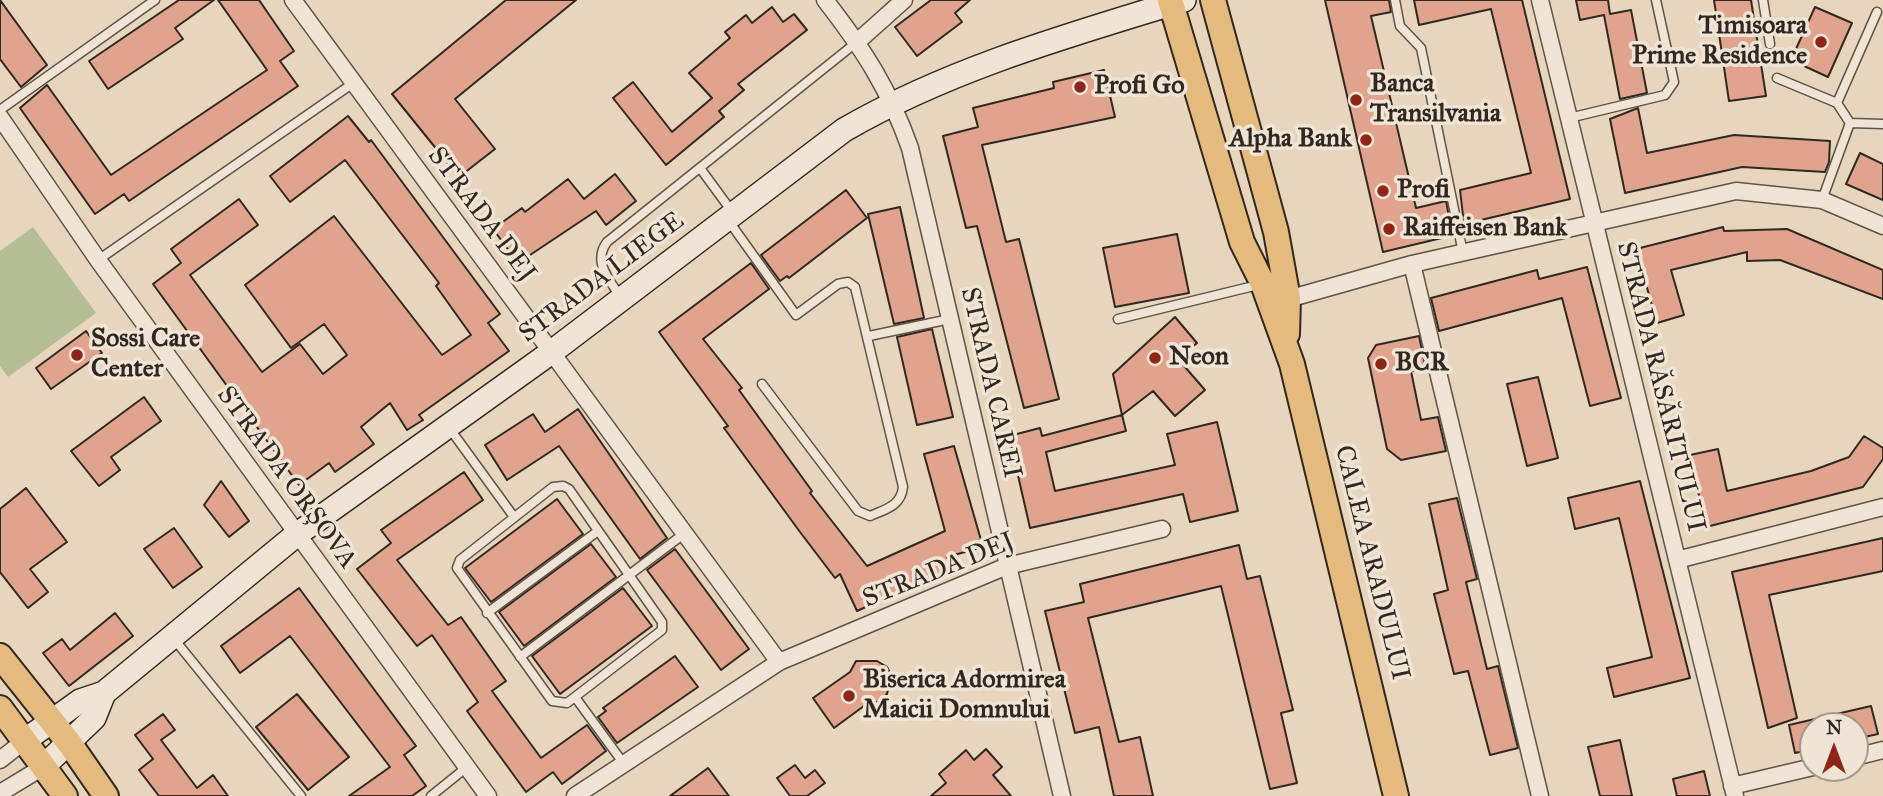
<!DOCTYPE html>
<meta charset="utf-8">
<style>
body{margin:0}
#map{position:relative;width:1883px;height:796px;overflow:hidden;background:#e7d5be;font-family:"IM FELL Great Primer",serif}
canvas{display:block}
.north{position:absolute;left:1799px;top:712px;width:70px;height:70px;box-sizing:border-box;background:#efe4d5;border:2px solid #a3998c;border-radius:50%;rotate:0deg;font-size:19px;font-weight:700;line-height:28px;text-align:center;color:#31291f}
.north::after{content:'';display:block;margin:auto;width:24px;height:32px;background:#8f2418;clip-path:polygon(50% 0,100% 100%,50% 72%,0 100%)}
</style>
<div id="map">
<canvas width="1883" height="796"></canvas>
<div class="north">N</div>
</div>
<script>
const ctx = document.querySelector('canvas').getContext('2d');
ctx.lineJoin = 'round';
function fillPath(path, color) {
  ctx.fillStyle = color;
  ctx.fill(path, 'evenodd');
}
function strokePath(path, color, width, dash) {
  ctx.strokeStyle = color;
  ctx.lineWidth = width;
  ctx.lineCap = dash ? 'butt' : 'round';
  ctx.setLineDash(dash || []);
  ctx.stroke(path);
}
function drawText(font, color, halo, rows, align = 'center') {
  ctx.font = font + ' "IM FELL Great Primer",serif';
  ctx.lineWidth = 7;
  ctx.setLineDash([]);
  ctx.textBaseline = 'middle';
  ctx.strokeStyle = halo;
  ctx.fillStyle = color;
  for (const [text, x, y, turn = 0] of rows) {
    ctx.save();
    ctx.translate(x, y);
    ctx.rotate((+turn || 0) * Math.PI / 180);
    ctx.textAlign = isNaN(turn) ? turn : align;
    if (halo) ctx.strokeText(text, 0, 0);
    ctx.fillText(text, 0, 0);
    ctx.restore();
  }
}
fillPath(new Path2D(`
 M33,227L96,313L8,377L0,366V251Z`), '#b4bd93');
const building = new Path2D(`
 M0,0L47,65L21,87L0,59Z
 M179,0H214L175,28L183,39L108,89L89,61Z
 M218,0H259L294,51L280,61L298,86L129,201L124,194L95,214L20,108L47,85L111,175L267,70Z
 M506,0H576L455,99L495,149L459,177L392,94Z
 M931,0H970L955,13L962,22L917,56L895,27Z
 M1325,0H1389L1391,12L1371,16L1416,208L1446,201L1451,227L1444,229L1446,237L1383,252Z
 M1414,0H1522L1570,199L1464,224L1460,190L1531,173L1491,9L1419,25Z
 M1576,0H1608L1610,14L1631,10L1647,93L1620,99L1604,15L1580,20Z
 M1714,0H1751L1766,96L1729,101Z
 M772,7L783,22L794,14L807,30L738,84L744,90L719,111L724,117L666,165L613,98L633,82L672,132L712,98L689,73L730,38L725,32L746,15L752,23Z
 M1815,7L1852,23L1828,77L1791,60Z
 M1104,70L1115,117L982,145L1006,242L1019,239L1059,399L1024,408L977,226L966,228L943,136L978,127L973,108L1054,88L1053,82Z
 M1638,108L1647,153L1734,135L1830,141L1829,162L1825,172L1742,167L1625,193L1610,119Z
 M348,116L369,142L371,140L500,314L488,323L509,351L419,415L423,420L407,430L390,403L361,427L374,444L335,472L329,463L299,485L153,284L181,263L171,249L239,199L258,225L190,275L262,372L300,344L323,374L347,355L324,324L291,348L245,285L334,216L442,355L471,335L436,286L439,283L345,160L290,202L270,176Z
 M1860,153L1883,164V200L1846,184Z
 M615,174L636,201L606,225L596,211L518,263L493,229L522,208L525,212L568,179L584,199Z
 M846,190L867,218L789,278L787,276L780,281L761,255Z
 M900,207L924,318L894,324L868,214Z
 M1723,227L1724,231L1787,229L1883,270V299L1780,260L1747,261V252L1671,270L1684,315L1657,323L1636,249Z
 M1177,234L1189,293L1115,307L1103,248Z
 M751,263L769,289L703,339L742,388L739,390L812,491L810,493L867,566L945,531L924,454L954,446L983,547L947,557L952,568L857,611L840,574L835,578L800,532L724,428L728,426L659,332Z
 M1587,267L1621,398L1590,406L1562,298L1439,331L1431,298L1537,270L1539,279Z
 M1175,317L1197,343L1178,359L1205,390L1175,416L1153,391L1122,415L1113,374Z
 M932,329L953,417L917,425L897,337Z
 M86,331L102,353L51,389L36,368Z
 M1419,336L1426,369L1411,371L1421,420L1438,417L1446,451L1401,460L1387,449L1368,358L1376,345Z
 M1538,377L1558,458L1527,466L1507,384Z
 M144,397L161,421L111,457L120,470L99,486L71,451Z
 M578,409L667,538L640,559L559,446L507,480L485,445L533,414L545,432Z
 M1122,415L1126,431L1046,452L1055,491L1175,465L1167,434L1217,422L1238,511L1190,522L1183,494L1030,528L1009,436L1040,428L1042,436Z
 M1864,436L1883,448V459L1863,487L1706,527L1690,455L1718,449L1727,491L1811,471L1849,457Z
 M464,472L483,500L397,560L448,625L461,617L506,681L492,691L541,758L587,725L606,751L562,784L553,772L526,792L467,711L478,702L432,635L417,646L357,569L391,543L381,530Z
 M221,481L249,521L229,537L204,505Z
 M1640,481L1690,678L1614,697L1607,668L1652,657L1619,518L1575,529L1568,498Z
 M26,488L67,542L30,569L48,592L28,608L0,572V509Z
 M1457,498L1477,579L1466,582L1487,669L1498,666L1518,748L1490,755L1468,671L1454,674L1434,594L1448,590L1429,504Z
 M557,499L583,534L491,602L465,568Z
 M174,528L202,567L173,588L144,549Z
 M1883,538V571L1769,595L1797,718L1768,728L1732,572Z
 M591,544L616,577L524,646L499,612Z
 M1239,545L1247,579L1260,576L1288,690L1293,710L1281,713L1297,783L1270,789L1221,586L1088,618L1119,742L1140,737L1153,796H1114L1099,727L1075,733L1045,611L1084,602L1080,584Z
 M675,549L749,649L721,670L647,570Z
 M299,588L416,746L404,755L426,786L412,796H349L390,767L290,636L240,673L221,646Z
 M623,588L652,626L560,694L532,656Z
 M115,613L133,636L69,686L43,653L62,639L70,650Z
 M675,656L698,687L617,743L598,717L606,711L603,708Z
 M856,661H877L887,667L891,675L887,694L880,702L868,703L834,728L813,698L850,672Z
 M297,694L349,757L308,790L256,727Z
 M1871,706L1878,734L1855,739V726H1813V723V749L1795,753L1789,725Z
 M163,714L175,730L161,740L197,788L213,775L228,796H159L139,770L153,759L135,735Z
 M1620,740L1632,796H1600L1588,747Z
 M986,749L1002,767L993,775L1011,796H931L946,783L939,774L966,750L974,760Z
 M795,765L805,778L815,770L825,783L807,796H790L777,778Z
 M708,768L729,796H670Z
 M1704,771L1710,796H1677L1673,779Z`);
fillPath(building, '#e0a38e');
strokePath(building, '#31291f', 2);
const lane = new Path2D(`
 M1395,0L1400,26L1421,48L1463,253
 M1763,0L1770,44
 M1777,78L1837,103L1850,123L1883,124
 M1837,103L1877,12
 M0,110L155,0
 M1569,118L1665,95L1674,82L1656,0
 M700,168L733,213
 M1822,200L1850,123
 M728,220L796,315L838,284L848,282L855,287L903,487C901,506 886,509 870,516L858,511L762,384
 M98,260L352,84
 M621,298C610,280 592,262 607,242L857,42
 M1118,319L1258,285
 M869,336L950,319
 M450,429L514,517
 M563,486L569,489L662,622V630L567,703L552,701L457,568L460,560L553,487Z
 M487,613L598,531
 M174,639L301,796
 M520,657L685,533
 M575,697L624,764
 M431,796L467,767`);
const street = new Path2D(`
 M293,0L779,662
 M825,0C864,50 889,89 910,148L1062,796
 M1540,0L1735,796
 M857,42L904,0
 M0,117L98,260L488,796
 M1412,264L1540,796
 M1288,299L1412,264L1736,191L1822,200L1883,226
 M1677,560L1883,507
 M1855,757L1883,750
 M0,760L24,741
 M1732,786L1813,767
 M0,793L43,767
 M575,796L779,662L1007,566L1162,529`);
const secondary = new Path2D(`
 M24,741L80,701L104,693L296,535L553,351L844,130C949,69 1069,35 1184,0
 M43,767L94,718L104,693`);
const primary = new Path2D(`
 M1170,0L1242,242L1263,284L1292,364L1396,796
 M1213,0L1276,232L1288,299L1287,334
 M0,656L70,744L106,796
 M0,708L65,796`);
strokePath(lane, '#5e5447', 11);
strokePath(street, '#5e5447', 19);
strokePath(secondary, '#31291f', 26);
strokePath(primary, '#31291f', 28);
strokePath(lane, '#efe4d5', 8);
strokePath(street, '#efe4d5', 16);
strokePath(secondary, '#efe4d5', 23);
strokePath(primary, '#e4ba7f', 24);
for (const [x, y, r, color] of [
 [1821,42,7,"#8f2418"],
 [1080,87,7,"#8f2418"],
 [1356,100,7,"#8f2418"],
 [1366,140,7,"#8f2418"],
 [1383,191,7,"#8f2418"],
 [1389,229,7,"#8f2418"],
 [77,355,7,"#8f2418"],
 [1155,358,7,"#8f2418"],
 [1381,364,7,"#8f2418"],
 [849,696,7,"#8f2418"]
]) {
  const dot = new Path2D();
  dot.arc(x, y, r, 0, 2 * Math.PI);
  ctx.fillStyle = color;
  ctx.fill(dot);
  strokePath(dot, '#efe4d5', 2.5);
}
drawText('bold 26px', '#31291f', '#efe4d5', [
 ["Timisoara",1807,27,"right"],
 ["Prime Residence",1807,57,"right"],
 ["Banca",1370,85],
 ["Transilvania",1370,115],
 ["Profi Go",1094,87],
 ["Alpha Bank",1352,140,"right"],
 ["Profi",1397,191],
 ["Raiffeisen Bank",1403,229],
 ["Sossi Care",91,340],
 ["Center",91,370],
 ["Neon",1169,358],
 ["BCR",1395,364],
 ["Biserica Adormirea",863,681],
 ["Maicii Domnului",863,711]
], 'left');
drawText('26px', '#31291f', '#efe4d5', [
 ["STRADA DEJ",481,215,53],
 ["STRADA LIEGE",602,278,-37],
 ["STRADA CAREI",990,383,77],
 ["STRADA RĂSĂRITULUI",1660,387,76],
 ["STRADA ORȘOVA",286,478,54],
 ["CALEA ARADULUI",1371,563,76],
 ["STRADA DEJ",939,571,-22]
]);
</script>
